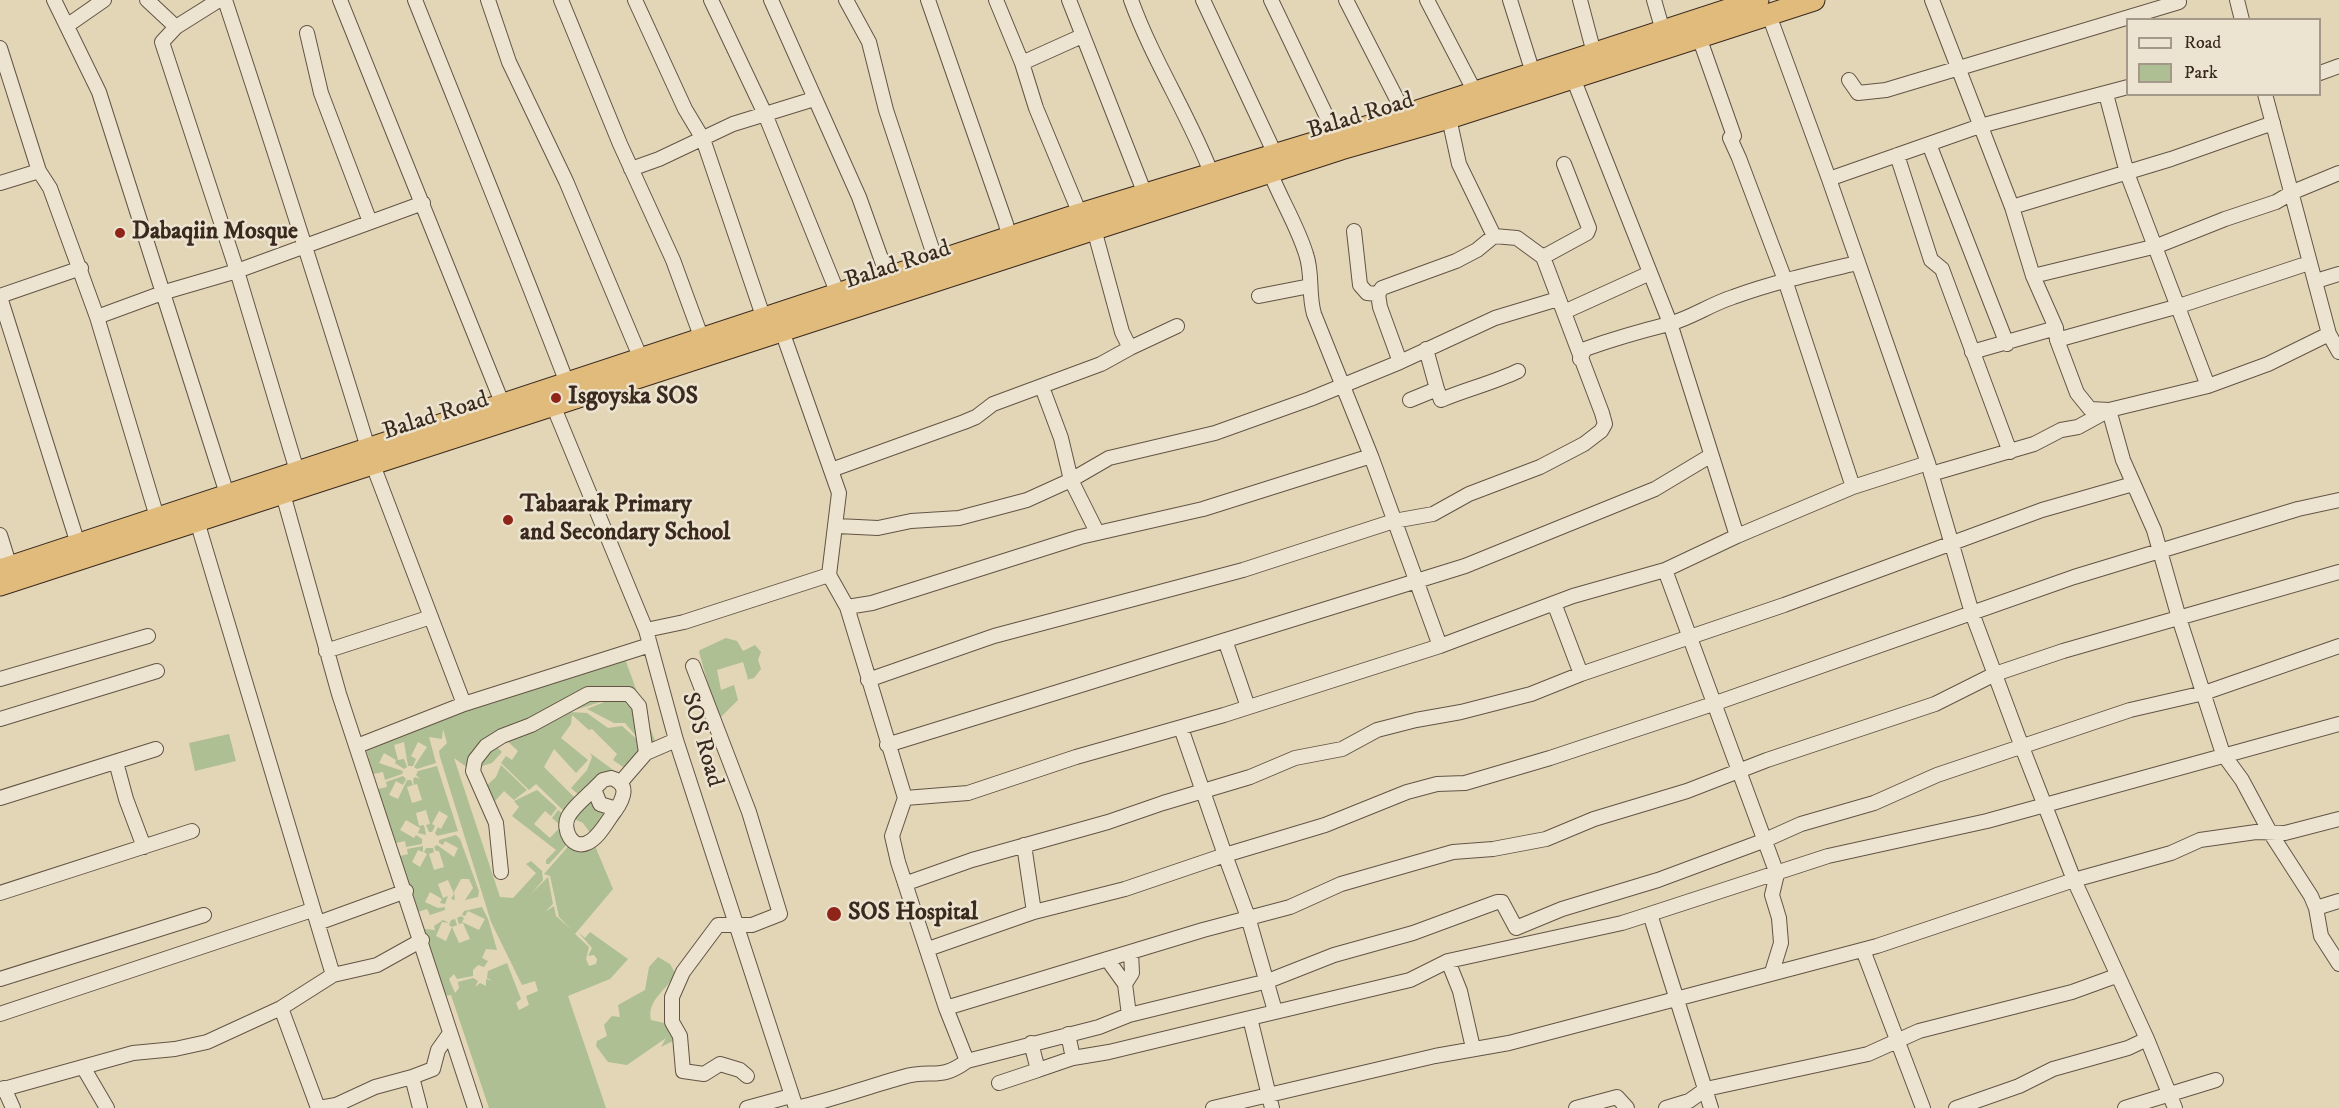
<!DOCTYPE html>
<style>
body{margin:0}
#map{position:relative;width:2339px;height:1108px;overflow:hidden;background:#e2d6b7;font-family:"IM FELL DW Pica",serif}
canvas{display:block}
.legend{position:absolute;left:2126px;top:18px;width:195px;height:78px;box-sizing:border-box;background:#ece4d0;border:2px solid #a49989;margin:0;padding:8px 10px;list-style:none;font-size:18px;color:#39291f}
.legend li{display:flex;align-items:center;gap:12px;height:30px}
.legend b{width:30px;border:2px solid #a49989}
</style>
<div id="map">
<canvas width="2339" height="1108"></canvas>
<ul class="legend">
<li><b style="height:8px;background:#ece4d0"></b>Road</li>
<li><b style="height:16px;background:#adbf93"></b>Park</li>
</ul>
</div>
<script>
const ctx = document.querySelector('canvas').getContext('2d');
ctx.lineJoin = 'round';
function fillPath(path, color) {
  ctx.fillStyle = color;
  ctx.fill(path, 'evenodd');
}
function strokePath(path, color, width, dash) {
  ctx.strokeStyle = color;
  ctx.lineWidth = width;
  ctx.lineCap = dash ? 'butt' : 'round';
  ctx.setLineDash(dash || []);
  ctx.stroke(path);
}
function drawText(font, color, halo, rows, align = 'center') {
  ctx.font = font + ' "IM FELL DW Pica",serif';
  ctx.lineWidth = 5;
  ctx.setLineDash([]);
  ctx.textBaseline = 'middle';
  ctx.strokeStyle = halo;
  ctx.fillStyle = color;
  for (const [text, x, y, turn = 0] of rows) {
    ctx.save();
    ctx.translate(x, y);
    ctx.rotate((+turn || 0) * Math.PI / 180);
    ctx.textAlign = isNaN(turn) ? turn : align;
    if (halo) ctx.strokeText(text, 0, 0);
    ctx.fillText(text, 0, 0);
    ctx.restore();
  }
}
fillPath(new Path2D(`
 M726,638L737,641L743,651L755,645L761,652L758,660L761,669L754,678L746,680L748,679L743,662L717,670L721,690L734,685L738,700L721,717L714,705L699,652L700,650Z
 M625,659L655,741L652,744L634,707L641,742L625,723H614L587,709L616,697L569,712L587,713L608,728L622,726L648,749L626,769L613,760L617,754L592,729L589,730L572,715L571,724L561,738L588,760L576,773L554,749L544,767L579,802L568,815L536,784L529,790L501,763L506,756L512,760L518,751L506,740L498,748L502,752L492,763L482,766L475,760L468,768L454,758L500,897L513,898L536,873L526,864L531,861L542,871L543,880L530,895L548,877L553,904L545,912L554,906L556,916L572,930L559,917L550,876L544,874L572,842L593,841L613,889L575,934L589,947L586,959L589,966L596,964L597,959L594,955L588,956L592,948L578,932L585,938L590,932L628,959L610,979L568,996L606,1108H489L451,995L445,996L400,856L408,854L407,849L423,846V852L418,850L412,862L420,867L427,854L424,852L426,848H433L434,852L429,854L434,870L444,867L439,851H436L434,847L437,845L454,857L458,848L445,841L443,845L439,843V840L456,835L460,839L479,891L478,897L465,900L473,888L469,879H461L454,892L455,900L451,899L454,894L448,880L438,884L443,898L448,896L445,904L440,903L442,899L430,892L425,902L438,908L445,907V910L430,915L427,909L418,912L425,929L435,930L434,926L443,920L449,923L442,922L436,936L446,941L452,927L449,925L451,920L455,919L457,925L452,927L459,943L470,939L463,923L459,924L457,918L461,916L464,918L462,922L479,930L485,919L468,911L465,916L462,915L464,911L482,907L488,919L497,950L486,949L482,958L488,961L484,967L478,965L473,970V976L457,979L454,974L449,979L455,993L459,988L458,982L473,978L478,981L475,987L480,983L486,986V979L493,981L487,978L488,971L507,963L521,999L516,1003L519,1010L529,1005L526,996L538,991L535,981L522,985L491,922L440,757L439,751L447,743L443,729L442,739L429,737L436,763L417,769L414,767L427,747L418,742L411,756L416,759L413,766H408L404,742L394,745L398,760L404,759L407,767L404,769L395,763L396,760L384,753L379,763L403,771L402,774L385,780L383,772L373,774L364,741Z
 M229,734L236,761L195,771L189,743Z
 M590,753L620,775L582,798L571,788L587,770L592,757Z
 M501,765L527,790L514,800L504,791L495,801L483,789L496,777Z
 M437,766L458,831L437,836L435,833L438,827L441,829L448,816L439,811L432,824L435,826L432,832H429L426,825L430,824L426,810L416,813L419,826L424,825L426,835L418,833L420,828L406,820L400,830L414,838L416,835L422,839V844L406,847L405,841L396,843L378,789L387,787L386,782L403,776L406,779L403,785L396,781L389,795L398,799L407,780H411L413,785L407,787L412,803L422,800L417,784L414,785L413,779L415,777L420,779L416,775L418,771Z
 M537,790L557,808L551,816L545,811L534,824L550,838L561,826L552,818L558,810L567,817L570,841L549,864H546V860L556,850L512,816L519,807L514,801Z
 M593,791L608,812L593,837L583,823L570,817Z
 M658,957L670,964L675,973C668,990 646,1000 651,1020L664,1023L675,1040L661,1047L666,1038L627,1065L608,1062L596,1046L597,1041L607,1036L604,1025L612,1016L620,1017L618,1005L645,990L649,967Z`), '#adbf93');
const minor = new Path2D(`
 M54,0L99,92L227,494
 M147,0L176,27
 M219,0L176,27L162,42L237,271L297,471
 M225,0C274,149 322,298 368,448
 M340,0L503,405
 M415,0C466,128 518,255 567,383
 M488,0L509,62L566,181L641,359
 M561,0L620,144L673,260L702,339
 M635,0L685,109L703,139L764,319
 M711,0L765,114L838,294
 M771,0L859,197L888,278
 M846,0L869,42L886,110L936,261
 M928,0L1006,224L1009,237
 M996,0L1022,63L1036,108L1080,214
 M1069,0L1145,194
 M1131,0C1153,61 1189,115 1212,175
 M1203,0L1275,154
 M1271,0L1335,134
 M1346,0L1405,115
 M1427,0L1475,92
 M1510,0L1533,73
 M1580,0L1594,53
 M1654,0L1663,31
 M1932,0L2012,207L2033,276L2056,328L2057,340L2077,393L2090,409L2109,410L2123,460L2154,530L2179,618L2223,754L2242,780L2271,834L2311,896L2316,908L2321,936L2339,964
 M2237,0L2242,20
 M1769,15L1829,179L1928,463L1972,613L2022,747L2074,880L2147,1039L2175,1108
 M68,25L104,0
 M307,33L321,93L370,222
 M1699,37L1734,136L1730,138L1739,158L1785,280L1853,487
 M0,48L39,171L50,188L97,317L157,517
 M1022,63L1082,36
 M2320,73L2339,66
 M1849,80L1858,93L1886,90L2179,2
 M2106,94L2127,173L2208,386
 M2265,94L2329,334L2339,352
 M1929,144L2007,344
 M1897,155L1931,260L1942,269L2010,452
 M631,169L659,159L733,124L814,99
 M1829,179L1980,126L2128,87
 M0,183L39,171
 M2012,207L2171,159L2273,123
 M1094,229L1122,332L1130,348
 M1354,231L1360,285L1367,293L1378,294
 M1543,257L1587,233L1589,228L1564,164
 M2033,276L2157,246L2225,219L2276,202L2293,192L2339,173
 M2316,281L2339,274
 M0,296L81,268
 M1259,296L1310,286
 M0,297L78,544
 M1564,312L1650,273
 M97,317L165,292L237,271L423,203
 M782,331L839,493L829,575L847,607L905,798L892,836L898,862L946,1008L967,1061
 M2057,340L2179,306L2309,263
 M1426,349L1437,389
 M1972,352L2056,328
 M1580,359L1585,349C1613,339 1641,331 1669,324C1691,318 1711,304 1733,297C1774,282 1815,273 1857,263
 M1400,362L1380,307L1378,294L1382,288L1456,261L1477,250L1494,236
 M550,398L646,630L676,740L796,1108
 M1410,400L1437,389L1441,400C1467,389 1493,383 1518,371
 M373,465L464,704
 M831,470L964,422L976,417L993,404L1101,364L1130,348L1177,326
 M1931,474L2034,444L2061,430L2078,427L2109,410L2208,386L2268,364L2329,334
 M283,494L339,694L475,1108
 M197,521L333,975
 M837,526L878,528L911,521L959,518L1027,500L1071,480L1061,438L1042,387
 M1097,532L1071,480L1109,458L1215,433L1310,399L1400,362L1495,318L1558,299
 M0,535L10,567
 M1737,536L1853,487L1928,463
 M1665,570L1777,874L1772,895L1779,918L1781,943L1772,972
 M1554,603L1581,674
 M847,607L872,603L1080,537L1203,509L1371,456
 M646,630L684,622L829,575
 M1225,640L1248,707
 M1440,646L1573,596L1665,570L1737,536L1670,323L1573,78
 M326,651L431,617
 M693,666L749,812L780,914L752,925H718L683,972L672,997V1022L680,1036L683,1071L704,1074L720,1064L740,1070L747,1076
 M0,679L148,636
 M868,680L994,636L1243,570L1394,521L1433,514L1469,494L1540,467L1584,444L1601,431L1605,424L1602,413L1543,257L1517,238L1494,236L1459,164L1449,118
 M0,719L157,671
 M1181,728L1225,855L1325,825L1407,792L1437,784L1465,783L1550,758L1713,704L2074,577L2298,509L2339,500
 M887,745L1465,566L1655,489L1710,456
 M357,746L464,704L650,645
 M116,762L126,799L144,847
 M611,778C630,784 624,798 615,811L613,808L600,804L594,789L603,780Z
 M620,783L646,753L676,740
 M594,789C586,797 573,807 568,817C562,829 572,850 587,843C599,838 607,821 615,811
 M0,798L156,749
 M905,798L968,793L1076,757L1224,715L1440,646L1371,456L1314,314C1308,293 1313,274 1306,254C1297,225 1281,200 1270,172
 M1024,845L1034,912
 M501,872L496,823L473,771L475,760L486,746L502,736L531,725L588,694H629L639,706L646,753
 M907,883L972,860L1108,822L1163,803L1250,777L1295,758L1342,749L1377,730L1416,720L1461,712L1531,694L1581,674L1784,605L2042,510L2133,484
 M0,893L192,831
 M2316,908L2339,901
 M318,923L406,891
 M928,949L1034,912L1125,889L1225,855L1248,917L1275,1011
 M1863,950L1923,1108
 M1107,959L1125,984
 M1448,961L1460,991L1473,1048
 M0,979L204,915
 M281,1008L318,1108
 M946,1008L1203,930L1290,907L1341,884L1453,852L1493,849L1546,839L1594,819L1687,791L1767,760L1935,704L1995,674L2063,651L2339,572
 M0,1014L312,910
 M1129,1015L1125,984L1132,973L1131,952
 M1031,1043L1038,1070L1073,1058L1068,1034
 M1073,1058L1109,1052L1250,1018
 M83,1067L107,1108
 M999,1083L1038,1070
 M4,1088L13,1108
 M0,1090L133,1053L175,1049L207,1042L281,1008L333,975L377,965L422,940
 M319,1108L336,1105L375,1087L412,1077
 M420,1108L412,1077L433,1069L438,1050L450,1033
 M747,1108L791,1096
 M796,1108C832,1100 867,1087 903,1077C933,1068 938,1082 967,1061L1099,1027L1129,1015L1268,981L1334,955L1413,933L1497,902H1502L1516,928L1562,909L1658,880L1763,841L1801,824L1874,803L1937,775L2130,710L2204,693L2339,646
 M1213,1108L1435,1056L1509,1043L1877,946L2074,880L2171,853L2200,840L2256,832L2285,833L2339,819
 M1272,1108L1250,1018L1410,980L1448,961L1622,923L1650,914
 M1576,1108L1617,1097L1627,1108
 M1666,1108L1689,1101L1706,1089L1868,1054L1919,1031L2072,992L2116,976
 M1711,1108L1650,914L1828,856L1987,821L2339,724
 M1956,1108L2019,1086L2053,1069L2128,1048L2147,1039
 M2125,1108L2216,1080`);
const highway = new Path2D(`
 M0,570L1080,214L1405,115L1758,0
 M0,585L1341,149L1449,118L1814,0`);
strokePath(minor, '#635445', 16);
strokePath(highway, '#39291f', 23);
strokePath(minor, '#ece4d0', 14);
strokePath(highway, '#e1bb7c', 21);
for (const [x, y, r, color] of [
 [120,233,6,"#8f2418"],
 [556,398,6,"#8f2418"],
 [508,520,6,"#8f2418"],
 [834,914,8,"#8f2418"]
]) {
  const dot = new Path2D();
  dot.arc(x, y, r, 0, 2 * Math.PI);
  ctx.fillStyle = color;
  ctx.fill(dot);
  strokePath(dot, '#ece4d0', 2);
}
drawText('24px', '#39291f', '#ece4d0', [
 ["Balad Road",1361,117,-17],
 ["Balad Road",898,266,-18],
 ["Balad Road",436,417,-18],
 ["SOS Road",701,740,74]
]);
drawText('bold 24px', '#39291f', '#ece4d0', [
 ["Dabaqiin Mosque",132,233],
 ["Isgoyska SOS",568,398],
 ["Tabaarak Primary",520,506],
 ["and Secondary School",520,534],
 ["SOS Hospital",848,914]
], 'left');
</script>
